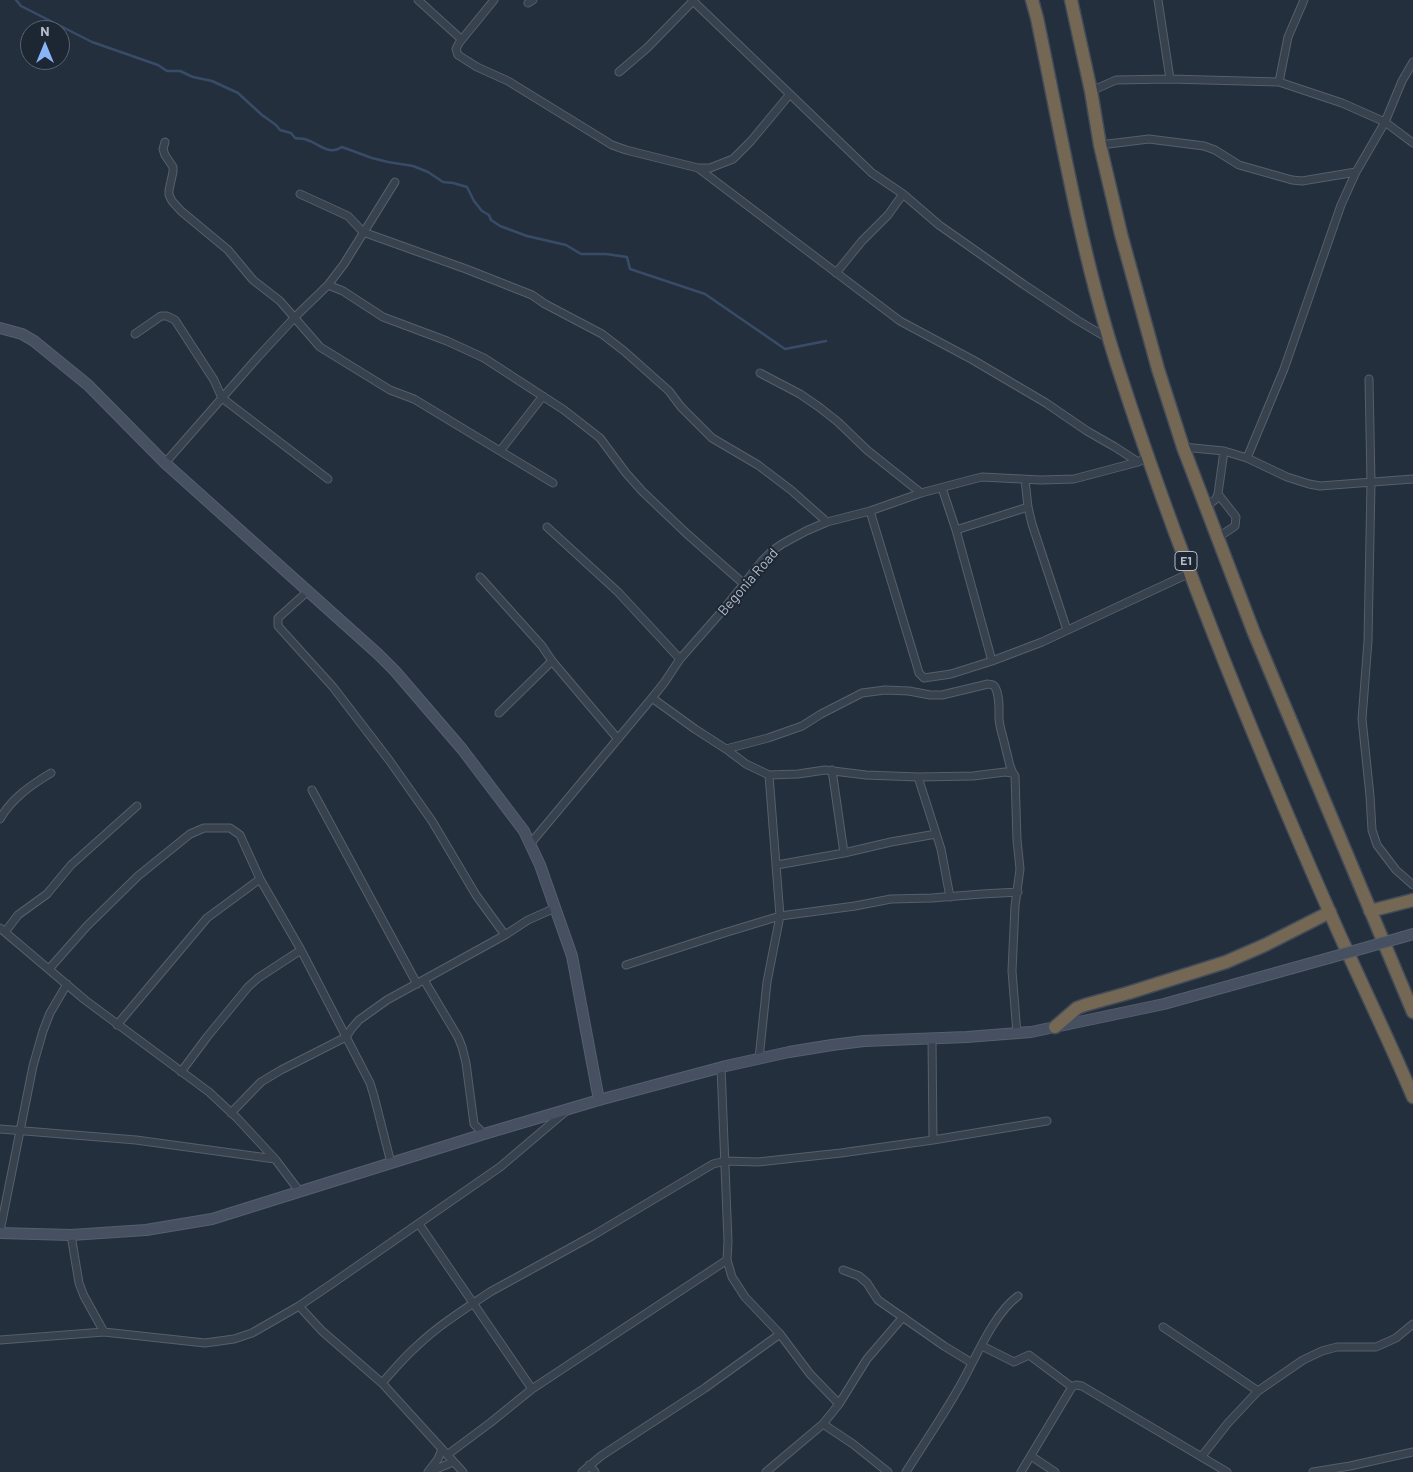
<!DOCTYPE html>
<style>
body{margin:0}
#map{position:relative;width:1413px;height:1472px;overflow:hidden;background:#242f3e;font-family:Barlow,sans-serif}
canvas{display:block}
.north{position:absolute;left:20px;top:20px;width:50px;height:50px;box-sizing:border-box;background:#1d2633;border:1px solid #59626f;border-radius:50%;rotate:0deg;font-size:14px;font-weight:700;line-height:20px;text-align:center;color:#b4bcc9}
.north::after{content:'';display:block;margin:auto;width:18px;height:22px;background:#8ab4f8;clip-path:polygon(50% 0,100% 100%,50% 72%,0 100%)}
</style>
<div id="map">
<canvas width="1413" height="1472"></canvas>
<div class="north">N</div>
</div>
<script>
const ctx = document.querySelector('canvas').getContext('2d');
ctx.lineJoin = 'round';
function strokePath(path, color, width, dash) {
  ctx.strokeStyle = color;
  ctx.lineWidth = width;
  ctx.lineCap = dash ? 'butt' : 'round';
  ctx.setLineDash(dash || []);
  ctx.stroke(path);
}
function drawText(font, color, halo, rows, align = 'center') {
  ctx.font = font + ' Barlow,sans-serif';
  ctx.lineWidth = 4;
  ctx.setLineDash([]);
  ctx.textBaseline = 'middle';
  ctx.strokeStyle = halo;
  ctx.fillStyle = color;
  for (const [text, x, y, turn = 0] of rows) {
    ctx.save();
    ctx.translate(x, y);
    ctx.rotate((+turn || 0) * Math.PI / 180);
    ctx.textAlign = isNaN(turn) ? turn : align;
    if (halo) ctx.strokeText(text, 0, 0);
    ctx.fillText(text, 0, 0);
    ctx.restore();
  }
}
strokePath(new Path2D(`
 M16,0L21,6L92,42L158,65L167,71H180L193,77L212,81L238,93L262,115L276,125L280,130L291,133L295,138C298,139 304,138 307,140C320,144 329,156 342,147L372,158L388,162L413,166L428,172L443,182L453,183L467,187L474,201L482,211L489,215L491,220L500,226L527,236L566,245L581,254H606L627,257L630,269L705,294L785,349L826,341`), '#394c67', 2.5);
const street = new Path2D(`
 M418,0L461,39
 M494,0L459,43L456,49L458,55L477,67L508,81L612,145L626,150L698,168H710L733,159L751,141L790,94
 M692,0L872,173L903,194L939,225L1023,284L1077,320L1109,339
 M1158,0L1170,79
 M528,3L533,0
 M619,72L647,48L693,1
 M1279,82L1288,37L1304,0
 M1091,91L1116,80L1170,79L1279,82L1342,103L1385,122L1413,143
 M165,142L163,149L165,155L173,167V172L169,190V195L172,201L181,211L228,250L253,280L280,301L320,347L390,390L414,399L553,483
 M1100,145L1149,139L1204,146L1215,150L1239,165L1292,180L1302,181L1356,172
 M698,168L900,321L973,360L1046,403L1087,431L1115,447L1138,462
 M300,194L348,216L363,232L466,269L532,295L545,304L602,334L624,351L669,391L681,407L712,438L758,465L791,490L827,522
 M836,273L862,241L888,215L903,194
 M328,285L343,291L383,317L447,341L484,358L564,410L600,438L626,473L642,491L686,533L744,584
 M135,334L161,316H167L175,320L214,380L222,398L328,479
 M760,373L800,394L819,407L838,422L867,450L921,493
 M1369,379L1371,483L1368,641L1362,719L1370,796L1372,830L1377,845L1396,870L1413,885
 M1183,447L1224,451L1247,458L1287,477L1309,484L1320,486L1413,479
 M500,451L543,396
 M1247,458L1284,369L1341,205L1356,172L1385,122L1402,81L1413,62
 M165,463L258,357L295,317L328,285L344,264L395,182
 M1025,480L1028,507L1032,524L1067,630
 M942,488L956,530L992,661
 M1206,507L1216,499L1218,494L1224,451
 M870,511L917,666L919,673L924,678L951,674L992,661L1042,642L1190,573
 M547,527L618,592L680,659
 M956,530L1028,507
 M1217,538L1235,526L1236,517L1218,494
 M480,577L542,646L552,661L618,739
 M308,591L278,618V626L333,687L389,760L432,821L476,895L505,935
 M652,698L695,729L726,749L746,764L769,775L798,774L825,770L866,775L918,777L973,776L1005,772L1012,773
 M499,713L552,661
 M726,749L768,738L802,726L821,714L862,693L885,690L909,691L930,695H942L988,684C992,685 993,684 995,687C1000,696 999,709 999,719C1000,730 1004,739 1006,750C1009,759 1009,769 1015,776L1017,840L1020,869L1015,906L1012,971L1017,1034
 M832,770L844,853
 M769,775L780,916L855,906L891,899L932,898L982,894L1018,892
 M918,777L941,849L950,897
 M312,790L417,984
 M0,819C11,799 31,785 51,773
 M530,844L652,698L664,683L680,659L723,610L762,561L772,551L782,544L806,531L827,522L870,511L921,493L970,480L982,477L1041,480L1074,479L1138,462L1148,457
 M777,865L844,853L891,842L936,834
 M0,928L85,1000L209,1092L237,1118L275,1159L300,1192
 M5,932L18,915L47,894L71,865L137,806
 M626,965L724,933L780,916L767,982L759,1059
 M49,969L87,926L138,876L190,834L204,828H230L240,835L260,879L301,950L370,1083L374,1096L391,1163
 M424,980L458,1037L462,1047L466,1063L474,1124L484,1134
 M117,1025L207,918L260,879
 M932,1039L933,1140
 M721,1067L728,1241L727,1260L732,1277L745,1297L780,1334L810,1374L839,1404
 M181,1072L207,1037L248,987L258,978L301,950
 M231,1113L261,1082L281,1070L346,1037L352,1028L359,1020L387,1000L505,935L528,920L555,908
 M0,1129L136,1140L275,1159
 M419,1224L532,1389
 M0,1231L33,1066L43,1031L50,1013L67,984
 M71,1235L79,1283L84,1296L104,1332
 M843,1270L859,1276L867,1283L878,1300L944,1346L972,1363
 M299,1306L322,1331L382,1383L463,1472
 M1163,1327L1258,1391
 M0,1340L104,1332L205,1343L234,1339L252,1333L299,1306L330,1285L500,1167L566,1111
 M982,1346L1014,1362L1029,1355L1072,1387
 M382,1383C393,1371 404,1357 417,1346C439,1325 465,1309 490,1292L592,1236L713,1164L725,1161L758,1162L841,1153L933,1140L1047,1121
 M823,1424L853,1444L888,1472
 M447,1455L490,1423L532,1389L727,1260
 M1031,1456L1055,1472
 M1202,1456L1228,1423L1258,1391L1303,1360L1322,1351L1337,1347H1376L1396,1338L1413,1324
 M589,1465L595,1472
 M428,1472L438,1459L442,1449
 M429,1472L453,1462
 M582,1472L601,1456L705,1388L780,1334
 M766,1472L823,1424L839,1404L867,1359L903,1317
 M906,1472C923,1445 941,1419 957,1391C974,1363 992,1315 1018,1296
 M1021,1472L1072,1387L1076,1385L1082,1386L1227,1472
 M1313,1472L1350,1466L1413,1452`);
const secondary = new Path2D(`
 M0,328L22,334L34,341L88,385L165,463L378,654L395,671L462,749L524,831L540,865L572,956L599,1100
 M1403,937L1413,934
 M0,1233L71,1235L146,1230L212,1219L484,1134L599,1100L726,1066L789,1052L832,1045L864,1041L967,1037L1031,1032L1164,1004L1329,958`);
const highway = new Path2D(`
 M1032,0L1037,18C1062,138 1082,260 1121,377C1180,559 1253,738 1330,913C1357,975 1387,1035 1413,1097
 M1071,0L1091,91L1100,145L1121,234L1158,369L1183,447L1254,633L1413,1012
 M1370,911L1413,900
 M1055,1027L1077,1008L1085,1005L1128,993L1226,962L1265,945L1330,912`);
strokePath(street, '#565f6c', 9);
strokePath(secondary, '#565f6c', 12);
strokePath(highway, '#434c59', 15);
strokePath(street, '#38414e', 7);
strokePath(secondary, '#465061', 10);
strokePath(highway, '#746855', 12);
const secondaryBridge = new Path2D(`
 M1329,958L1403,937`);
strokePath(secondaryBridge, '#565f6c', 12, []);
strokePath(secondaryBridge, '#465061', 10);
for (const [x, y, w] of [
 [1186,561,22]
]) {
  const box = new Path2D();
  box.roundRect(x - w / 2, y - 9.5, w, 19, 4);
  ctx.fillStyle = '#1d2633';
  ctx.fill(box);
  strokePath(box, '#b4bcc9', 1);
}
drawText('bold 12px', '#b4bcc9', null, [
 ["E1",1186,561]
]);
drawText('14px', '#b4bcc9', '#1d2633', [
 ["Begonia Road",748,582,-49]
]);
</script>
